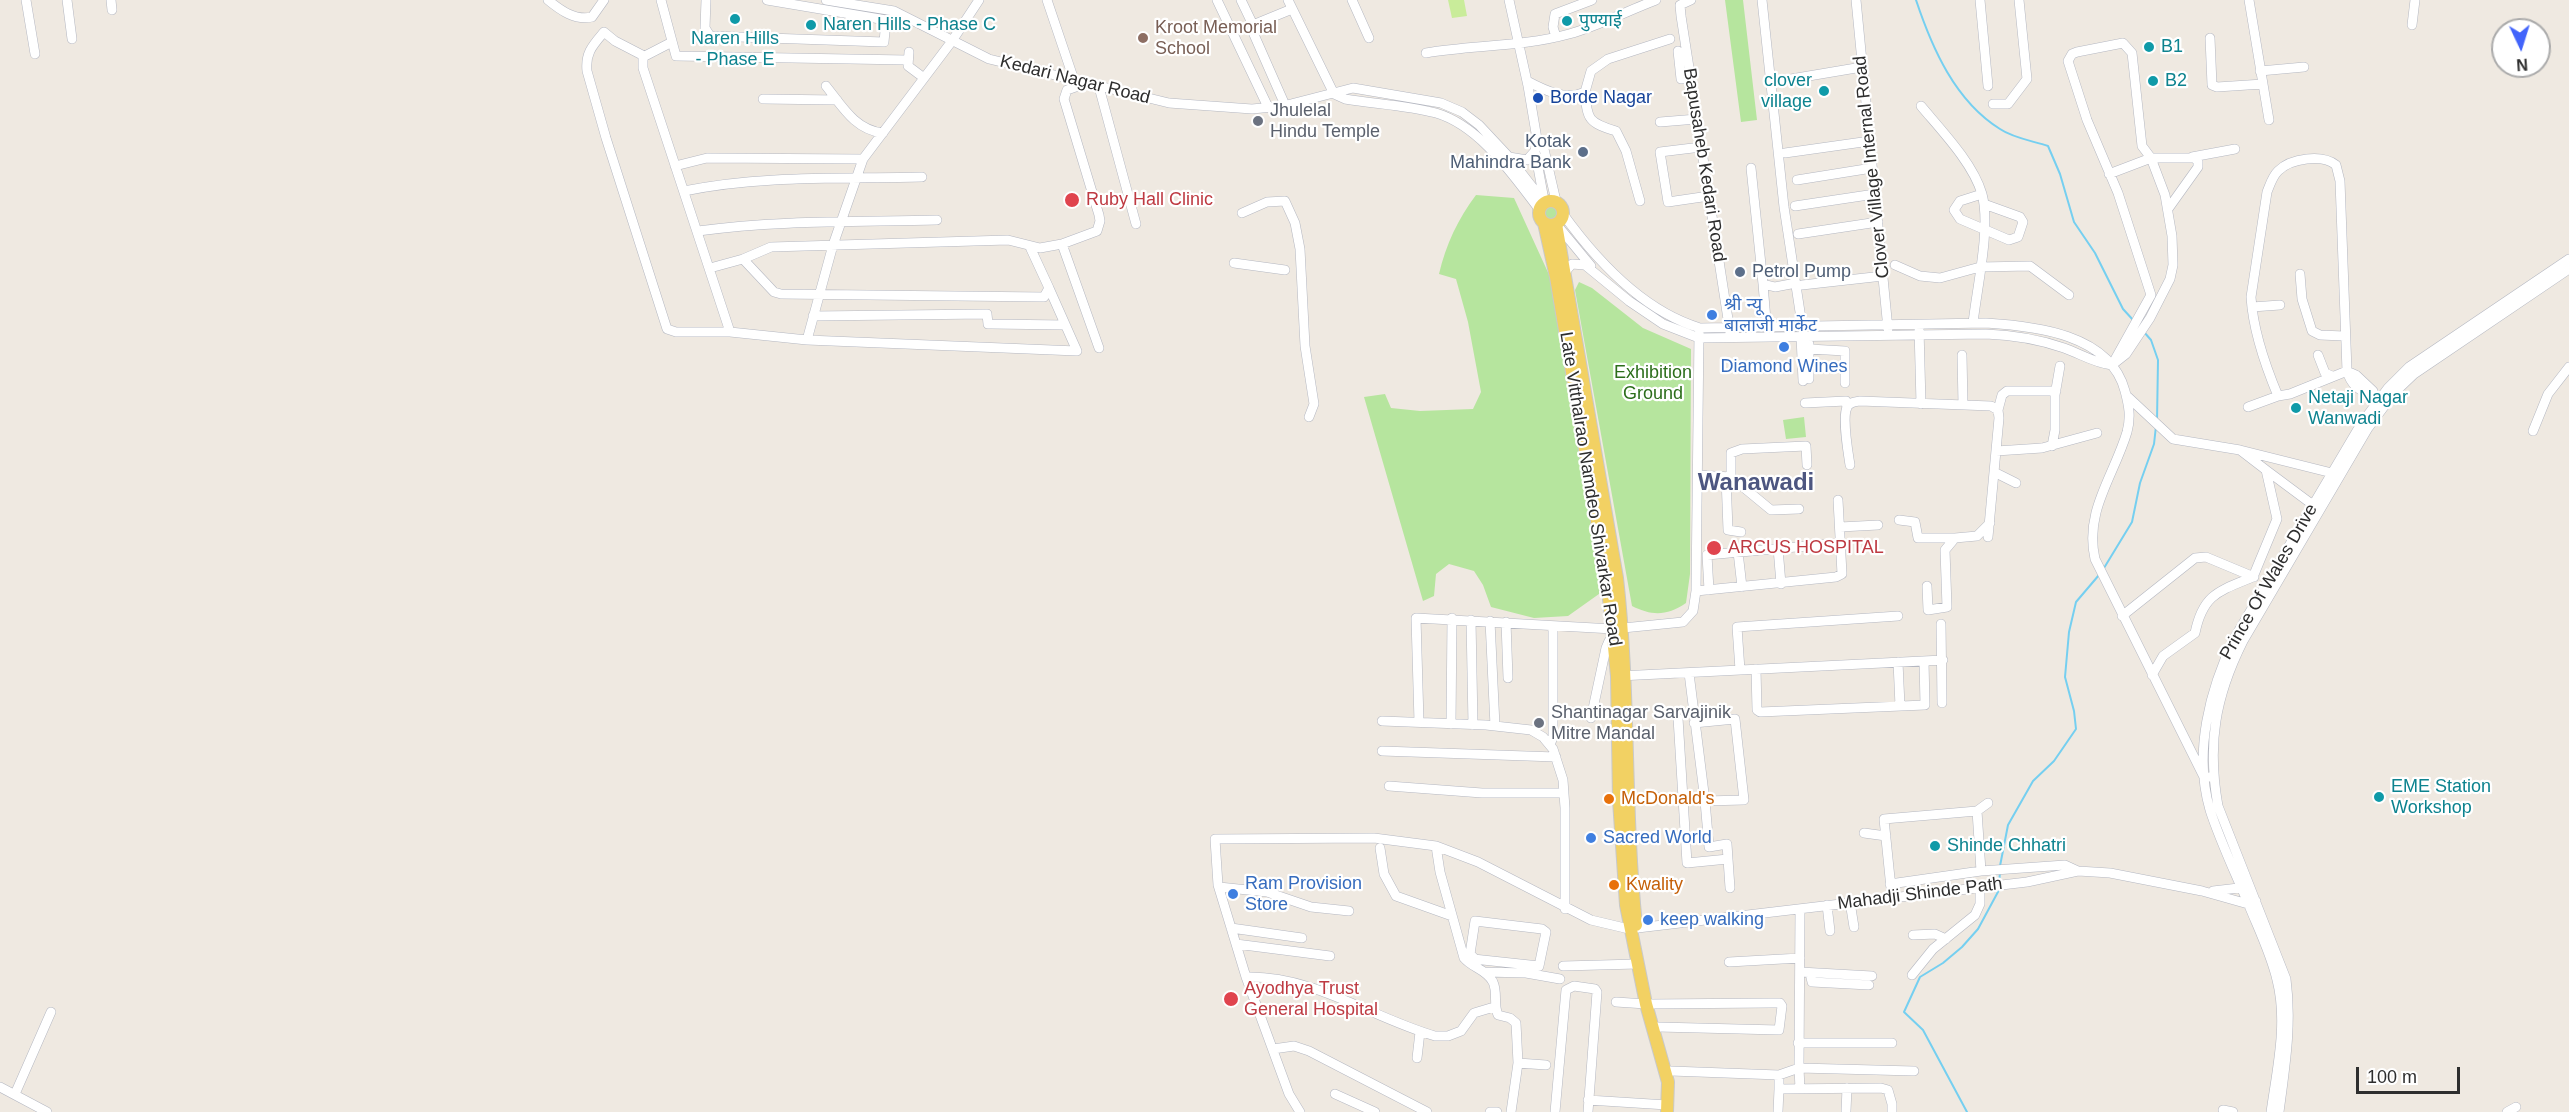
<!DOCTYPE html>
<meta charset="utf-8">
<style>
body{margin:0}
#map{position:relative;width:2569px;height:1112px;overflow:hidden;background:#efe9e1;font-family:Arial,sans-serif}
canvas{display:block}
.north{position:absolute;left:2491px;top:18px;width:60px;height:60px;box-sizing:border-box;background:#fff;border:2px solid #ababab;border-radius:50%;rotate:176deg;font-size:16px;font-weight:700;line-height:24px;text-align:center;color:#2e2e2e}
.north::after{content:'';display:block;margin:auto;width:21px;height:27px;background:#4264fb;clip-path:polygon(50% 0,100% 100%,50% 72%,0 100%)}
.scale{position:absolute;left:2356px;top:1067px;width:104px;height:27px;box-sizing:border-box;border:3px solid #2e2e2e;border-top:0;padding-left:8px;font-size:18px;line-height:21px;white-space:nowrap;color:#2e2e2e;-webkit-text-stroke:4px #fff;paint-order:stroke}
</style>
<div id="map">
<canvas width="2569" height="1112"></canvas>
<div class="north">N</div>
<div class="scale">100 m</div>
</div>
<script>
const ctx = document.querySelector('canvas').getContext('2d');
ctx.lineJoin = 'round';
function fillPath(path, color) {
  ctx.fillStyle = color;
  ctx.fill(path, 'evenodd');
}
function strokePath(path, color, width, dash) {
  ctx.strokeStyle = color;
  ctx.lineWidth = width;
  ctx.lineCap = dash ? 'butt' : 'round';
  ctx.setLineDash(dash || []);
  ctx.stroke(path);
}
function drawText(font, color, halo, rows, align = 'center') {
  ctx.font = font + ' Arial,"Noto Sans Devanagari",sans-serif';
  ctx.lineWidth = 4.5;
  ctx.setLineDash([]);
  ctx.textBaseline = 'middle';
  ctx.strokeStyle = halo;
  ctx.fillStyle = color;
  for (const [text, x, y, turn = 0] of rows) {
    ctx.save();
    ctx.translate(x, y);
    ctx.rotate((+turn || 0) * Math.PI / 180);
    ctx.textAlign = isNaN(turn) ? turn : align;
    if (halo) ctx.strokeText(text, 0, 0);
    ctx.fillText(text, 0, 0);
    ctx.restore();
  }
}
fillPath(new Path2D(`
 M1725,0H1743L1757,120L1741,122Z
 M1543,194L1561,209L1559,230L1541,215Z
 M1476,195L1514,198L1551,279L1606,589L1568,616L1534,618L1491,607L1483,585L1474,571L1449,564L1436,574L1434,596L1423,601L1364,397L1385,394L1391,408L1420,411L1473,409L1481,392L1468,322L1456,279L1439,274C1446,244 1458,219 1476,195Z
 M1579,282L1592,288L1643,328L1691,349L1690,574L1686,603C1667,616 1652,616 1632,606L1575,290Z
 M1804,417L1806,437L1786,439L1783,420Z`), '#b6e59e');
fillPath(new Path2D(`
 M1448,0H1464L1467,16L1452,18Z`), '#c9ec9a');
strokePath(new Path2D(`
 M1916,0C1932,48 1955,101 2000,129C2013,138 2033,141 2048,146L2060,174L2074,222L2095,253L2123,309L2134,321
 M2144,332L2151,340L2158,360L2157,421
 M2104,568L2132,522L2140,483L2154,444L2156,426
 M2000,866L2008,825L2033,781L2054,761L2076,729L2074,711L2065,677L2069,632L2076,602L2099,575
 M1999,884L2000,872
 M1967,1112L1923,1030L1904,1012L1920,977L1943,963L1962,947L1978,929L1999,890`), '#75cff0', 2);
const minor = new Path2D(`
 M26,0L35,54
 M67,0L72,39
 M111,0L112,10
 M548,0C560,10 575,21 592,17L604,0
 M661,0L676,56L907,60
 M706,0L705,28L710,36L884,42L886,20L767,0
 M826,0L894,11L989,59L1169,103L1252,109L1283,106L1353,88L1441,103L1462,112L1479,125L1509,157L1544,202
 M1047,0L1074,80
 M1217,0L1268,107
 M1241,0L1253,25L1292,9
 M1288,0L1334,94
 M1352,0L1369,38
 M1509,0L1528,86L1537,139L1535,151L1544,200
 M1691,0L1680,5L1681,16L1730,332
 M1762,0L1784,207L1802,325
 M1856,0L1888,329
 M1980,0L1988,86
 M2249,0L2269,120
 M2412,25L2415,0
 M1252,30L1285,105
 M1556,37L1553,27L1555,14L1592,0
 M2210,38L2212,85L2217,87L2263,84
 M1678,51L1681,79L1690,78
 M909,52L908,66L924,78
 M1426,53C1473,45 1522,47 1569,34C1598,26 1627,11 1656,0
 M644,56L615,41L604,32C593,45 585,53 587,71L606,138L667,329L676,332H730L643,68V57L672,42
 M2260,71L2304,67
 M1527,81C1544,90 1566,101 1585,92L1591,71L1608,59L1670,39
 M1779,81L1862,67
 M826,86C842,106 855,130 883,133
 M1099,87L1136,224
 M1585,92C1587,120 1589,123 1616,131L1626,151L1640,201
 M1334,94L1345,99C1375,104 1406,105 1436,113C1480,126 1512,174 1539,209
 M763,99L837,100
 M1993,104H2008L2027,79L2019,0
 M1921,106C1941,130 1973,163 1982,194C1991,227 1977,287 1973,323
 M1660,122L1697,119
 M1537,139L1544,149L1556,201
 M1701,147L1660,152L1668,202L1709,196
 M1785,153L1870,141
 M1509,157L1527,160L1535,151
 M2192,157L2235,149
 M675,166L707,158L863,159
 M1751,168L1763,284L1775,287L1796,283
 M2109,174L2151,158H2194L2198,161V167L2168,209
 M1797,180L1872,168
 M684,191C761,175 842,179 922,177
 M1982,194L1960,201L1954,210L1960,219L2009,240L2018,237L2023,222L2020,217L1984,204
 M1795,206L1875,194
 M1242,213L1267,202L1285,201L1295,223L1300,249L1305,346L1314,404L1309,417
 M1563,214C1597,261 1643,311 1700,328L1986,323C2035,326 2110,334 2125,391C2129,406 2131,417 2127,432C2114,476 2084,511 2095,559L2204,777H2213
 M1558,226L1591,266
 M698,231C777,220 857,222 937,220
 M1798,234L1878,222
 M1062,244L1099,348
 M743,259L774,292L781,294L1044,297L1049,288L1030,247
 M1234,263L1285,270
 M1895,265L1920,276L1940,278L1980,267L2030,266L2069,295
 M710,268L743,259L771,247L1008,240L1040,248L1062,244L1097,231L1100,221L1099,215L1064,99L1067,90L1084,84
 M1565,272L1572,264L1585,265L1629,301L1663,324L1699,338L1986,334C2013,335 2038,339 2064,348C2081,354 2094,363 2112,365L2126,354L2150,318L2170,279L2173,265L2172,236L2165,195L2151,158L2142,146L2132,53L2123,43L2077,52L2072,54L2068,61L2087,120L2118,193L2151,295L2112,365
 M2300,274L2302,299L2312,331L2320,335L2344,336
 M1763,284L1766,320
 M1802,285L1883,276
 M2252,307L2280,305
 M813,316L987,314L988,324H991L1065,325
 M1919,328L1921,404
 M730,332L807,340L833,245L863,159L952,41L979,0
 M1801,336L1803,381
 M807,340L1077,351L1049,288
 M1809,344V379
 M1809,349L1845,351V383
 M1962,355L1963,405
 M2318,355L2325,373L2332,376
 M2278,396C2265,365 2253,330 2251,297L2267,192C2270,185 2272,177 2278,171C2291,158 2322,154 2336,165L2340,181L2347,371C2353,392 2367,391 2381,403
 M2128,397L2173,439L2240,450L2336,474
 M1805,403L1846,401L1847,408
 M2248,407L2278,396L2290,394L2347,371L2356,375L2373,391L2374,397
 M1998,410L2002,395L2007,391H2056
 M2533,431L2548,394L2569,367
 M2052,446L2055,430V395L2060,366
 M1996,451L2042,448L2097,433
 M1850,465C1848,452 1842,418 1847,407C1850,402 1855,402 1860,401L1991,406L1998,410L1999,418L1988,537
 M2266,470L2313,505
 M1994,472L2016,483
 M1698,475L1731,477L1771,510L1799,509
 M1726,477L1728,530L1741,532
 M1731,477V453L1742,449L1806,446L1807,465
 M1899,520L1915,522L1918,538H1955
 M1840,527L1878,525
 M1778,548L1781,584
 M1738,552L1742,587
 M1927,586L1928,610L1947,607L1945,550L1955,538L1977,536L1990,523
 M1709,590L1707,555L1841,543
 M1696,591L1836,577L1842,574L1838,500
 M2122,616L2195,558L2206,557L2254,577
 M1471,620L1473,725
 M1490,621L1495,726
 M1506,622L1508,678
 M1941,624L1942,703
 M1898,662L1900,706
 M1756,669L1757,710L1760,712L1925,705L1924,661
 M1740,670L1737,627L1898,616
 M2152,675L2163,656L2195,633C2203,594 2219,591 2253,577L2277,519L2266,470L2240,450
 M1619,676L1943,660
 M1591,718L1606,648L1609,641L1615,640
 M1678,718L1687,863L1728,859L1730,888
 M1382,721L1486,725L1531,730L1543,737L1553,749L1563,780L1565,808V909
 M1419,722L1416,618L1613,629L1683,622L1693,611L1696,591L1699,333
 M1694,723L1735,719L1744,800L1705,801L1709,847L1727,844L1728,859
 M1451,724L1452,618
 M1550,745L1553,737V626
 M1382,751L1556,757
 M1389,786L1482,793H1564
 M1623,800L1650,797L1705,801L1689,673
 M1977,811L1988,803
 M1864,833L1886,836
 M1436,846L1440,872L1464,958C1472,968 1486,969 1493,982C1498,993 1493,1004 1498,1015L1510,1018L1516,1023L1518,1063L1511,1112
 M1380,848L1384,874L1396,896L1452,916
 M1890,884L1981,871L2065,865L2078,871
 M1219,887L1267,892L1311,907L1349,911
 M2213,891L2247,887
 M1892,898L1884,819L1977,811L1981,871
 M1850,902L1854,927
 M1827,905L1830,931
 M1231,928L1302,938
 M1913,935L1935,934L1946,939
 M1236,944L1330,956
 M1464,958L1539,966L1546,932L1542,929L1475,921L1470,954L1474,958
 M1729,962L1800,958
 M1563,966L1637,964
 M1485,972L1526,973L1560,979
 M1800,972L1872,976
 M1810,973L1812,982L1869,985
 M1912,975L1933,949L1975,915L1980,904V887
 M1246,977C1313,975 1372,1018 1435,1036H1448L1461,1031L1474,1013L1494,1007
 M1616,1002L1646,1004
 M1651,1004L1771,1003H1780L1782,1006L1779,1030L1658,1027
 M1798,1043H1892
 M1273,1049L1294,1046L1309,1051L1427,1112
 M1417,1058L1420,1032
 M1518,1063L1546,1065
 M1671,1071L1779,1075L1799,1068L1800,909
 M1779,1075V1089L1881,1088L1888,1090L1892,1104V1112
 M0,1087L47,1112
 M1800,1089L1799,1068L1914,1071
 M15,1094L51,1012
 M1335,1094L1375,1112
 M1588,1100L1667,1105
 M2223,1110L2233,1112
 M1846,1111L1847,1088
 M1300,1112L1289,1094L1246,977L1218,885L1215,839L1374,838L1436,846L1478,862L1591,920L1629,929L2027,882L2078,871L2110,873L2202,891L2248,904L2256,901
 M1490,1112H1497
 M1555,1112L1566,990L1574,986L1595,989L1597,992L1588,1112
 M1778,1112L1779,1089
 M2271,1112C2277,1069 2288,1023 2277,980C2271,954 2258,928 2248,903C2235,872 2220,841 2210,810C2193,752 2210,689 2235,637L2361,424L2388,388L2409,367L2569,259
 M2279,1112C2285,1067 2292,1024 2286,979L2218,806C2207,744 2215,697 2243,641L2368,428L2394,393L2414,374L2569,269
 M2507,1112L2516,1107`);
const major = new Path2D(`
 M1539 213a12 12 0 1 1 24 0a12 12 0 1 1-24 0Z
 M1544,223L1556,277L1607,580L1617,676L1619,800L1626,905L1646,1004L1668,1082L1667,1112
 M1556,224L1617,578C1630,693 1624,809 1636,925`);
strokePath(minor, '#b4b7c1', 10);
strokePath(major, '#c9c9c9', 14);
strokePath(minor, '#fff', 9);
strokePath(major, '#f2d163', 12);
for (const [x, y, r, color] of [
 [735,19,6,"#0f9aa8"],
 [1567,21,6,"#0f9aa8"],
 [811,25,6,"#0f9aa8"],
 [1143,38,6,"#8d6e63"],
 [2149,47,6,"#0f9aa8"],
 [2153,81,6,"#0f9aa8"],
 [1824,91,6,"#0f9aa8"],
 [1538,98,6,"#1a4fb4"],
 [1258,121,6,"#6b7280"],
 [1583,152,6,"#5c6f8a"],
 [1072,200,8,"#e0444e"],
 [1740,272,6,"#5c6f8a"],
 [1712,315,6,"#3f7fe0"],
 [1784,347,6,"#3f7fe0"],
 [2296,408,6,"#0f9aa8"],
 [1714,548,8,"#e0444e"],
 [1539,723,6,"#6b7280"],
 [2379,797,6,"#0f9aa8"],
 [1609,799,6,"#e8710a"],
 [1591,838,6,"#3f7fe0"],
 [1935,846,6,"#0f9aa8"],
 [1614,885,6,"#e8710a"],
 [1233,894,6,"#3f7fe0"],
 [1648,920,6,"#3f7fe0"],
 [1231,999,8,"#e0444e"]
]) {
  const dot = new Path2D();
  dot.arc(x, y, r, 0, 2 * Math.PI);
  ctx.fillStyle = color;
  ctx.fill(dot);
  strokePath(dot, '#fff', 2);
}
drawText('18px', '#0d838f', '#fff', [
 ["पुण्याई",1579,21],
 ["Naren Hills - Phase C",823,25],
 ["Naren Hills",735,39,"center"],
 ["- Phase E",735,60,"center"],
 ["B1",2161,47],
 ["clover",1812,81,"right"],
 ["village",1812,102,"right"],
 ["B2",2165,81],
 ["Netaji Nagar",2308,398],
 ["Wanwadi",2308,419],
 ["EME Station",2391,787],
 ["Workshop",2391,808],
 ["Shinde Chhatri",1947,846]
], 'left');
drawText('18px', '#785e54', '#fff', [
 ["Kroot Memorial",1155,28],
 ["School",1155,49]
], 'left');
drawText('18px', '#2e2e2e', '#fff', [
 ["Kedari Nagar Road",1075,80,14],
 ["Bapusaheb Kedari Road",1704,165,81],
 ["Clover Village Internal Road",1872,167,-96],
 ["Late Vitthalrao Namdeo Shivarkar Road",1590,489,81],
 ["Prince Of Wales Drive",2269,582,-60],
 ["Mahadji Shinde Path",1920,894,-7]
]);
drawText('18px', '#164399', '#fff', [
 ["Borde Nagar",1550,98]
], 'left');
drawText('18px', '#5b616d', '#fff', [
 ["Jhulelal",1270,111],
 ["Hindu Temple",1270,132],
 ["Shantinagar Sarvajinik",1551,713],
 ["Mitre Mandal",1551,734]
], 'left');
drawText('18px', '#4e5e75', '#fff', [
 ["Kotak",1571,142],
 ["Mahindra Bank",1571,163],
 ["Petrol Pump",1752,272,"left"]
], 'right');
drawText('18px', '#be3a42', '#fff', [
 ["Ruby Hall Clinic",1086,200],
 ["ARCUS HOSPITAL",1728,548],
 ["Ayodhya Trust",1244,989],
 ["General Hospital",1244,1010]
], 'left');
drawText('18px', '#366cbe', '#fff', [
 ["श्री न्यू",1724,305],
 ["बालाजी मार्केट",1724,326],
 ["Diamond Wines",1784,367,"center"],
 ["Sacred World",1603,838],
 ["Ram Provision",1245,884],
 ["Store",1245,905],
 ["keep walking",1660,920]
], 'left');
drawText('18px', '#2c6e1b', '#fff', [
 ["Exhibition",1653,373],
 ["Ground",1653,394]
]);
drawText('18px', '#c56008', '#fff', [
 ["McDonald's",1621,799],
 ["Kwality",1626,885]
], 'left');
drawText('bold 24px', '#4d5680', '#fff', [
 ["Wanawadi",1756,483]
]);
</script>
